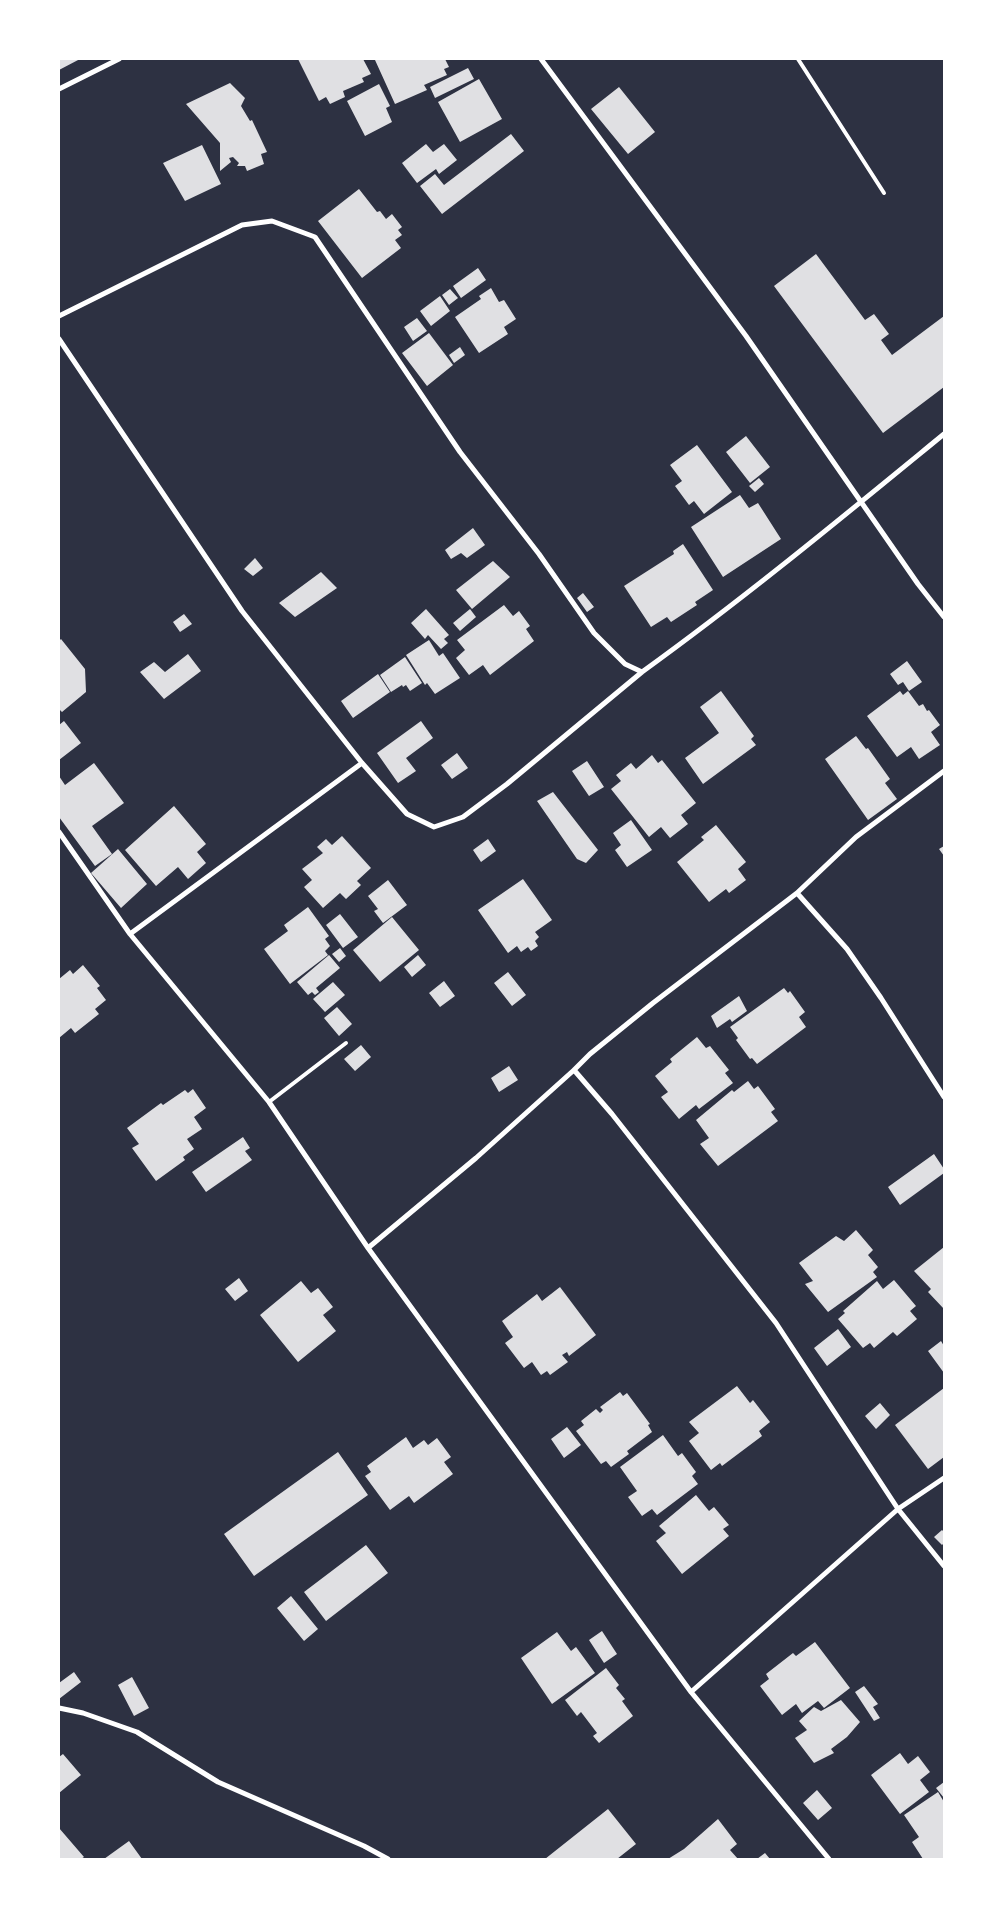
<!DOCTYPE html>
<style>
body{margin:0}
#map{position:relative;width:1003px;height:1918px;overflow:hidden;background:#2d3142;font-family:"Golos Text",sans-serif}
canvas{display:block}
.frame{position:absolute;inset:0;border:60px solid #fff;pointer-events:none}
</style>
<div id="map">
<canvas width="1003" height="1918"></canvas>
<div class="frame"></div>
</div>
<script>
const ctx = document.querySelector('canvas').getContext('2d');
ctx.lineJoin = 'round';
function fillPath(path, color) {
  ctx.fillStyle = color;
  ctx.fill(path, 'evenodd');
}
function strokePath(path, color, width, dash) {
  ctx.strokeStyle = color;
  ctx.lineWidth = width;
  ctx.lineCap = dash ? 'butt' : 'round';
  ctx.setLineDash(dash || []);
  ctx.stroke(path);
}
fillPath(new Path2D(`
 M59,59H80L59,70Z
 M298,59H363L371,74L362,78L364,82L343,91L345,97L330,104L326,97L319,101Z
 M377,59H445L449,67L444,69L447,75L424,85L427,90L395,104L375,60Z
 M468,68L474,79L435,98L430,87Z
 M479,79L502,119L460,142L438,102Z
 M230,83L245,98L241,106L250,121L252,120L267,152L261,154L264,164L247,171L245,166H237L239,163L233,157L229,158L231,162L220,171V143L186,104Z
 M379,84L390,106L386,108L392,122L365,136L347,101Z
 M619,87L655,132L628,154L591,109Z
 M511,134L524,151L442,214L420,186L435,174L444,185Z
 M426,144L433,152L444,144L457,160L439,174L436,169L417,183L402,163Z
 M202,145L221,184L185,201L163,163Z
 M359,189L377,212L380,211L386,219L392,214L402,227L398,230L402,235L395,240L401,248L362,278L318,221Z
 M816,254L865,320L874,314L889,334L881,340L892,355L944,316V387L883,433L774,286Z
 M478,268L486,280L461,298L453,286Z
 M491,288L499,302L504,300L516,319L504,327L508,334L479,353L455,317L481,299L479,296Z
 M450,289L458,298L449,305L442,295Z
 M440,296L450,311L431,326L420,311Z
 M417,318L427,331L413,341L404,327Z
 M429,333L453,365L427,386L402,353Z
 M460,347L465,355L454,363L449,355Z
 M746,436L770,467L750,483L726,452Z
 M697,445L732,492L704,514L694,501L689,505L675,486L682,481L670,465Z
 M759,478L764,484L755,492L749,486Z
 M740,495L749,508L758,503L781,539L723,577L691,527Z
 M473,528L485,545L467,558L461,553L451,559L445,550Z
 M683,544L713,590L695,602L697,605L671,622L667,617L651,627L624,586L674,554L673,551Z
 M255,558L263,568L253,576L244,569Z
 M493,561L510,577L472,609L456,590Z
 M321,572L337,588L295,617L279,603Z
 M583,593L594,607L587,612L577,598Z
 M504,605L513,616L519,611L530,626L526,629L534,641L490,675L483,665L469,675L456,658L465,650L457,640Z
 M426,609L449,635L444,639L448,643L441,649L428,635L425,639L411,623Z
 M470,609L476,617L460,631L453,623Z
 M184,614L192,624L180,632L173,622Z
 M61,639L85,669L86,692L62,712L59,709V641Z
 M429,640L439,656L443,653L460,678L435,694L427,683L425,685L406,655Z
 M188,654L201,671L164,699L140,672L154,662L165,672Z
 M405,657L422,683L410,691L406,685L403,687L402,685L391,692L380,675Z
 M907,661L922,682L909,691L903,682L898,685L890,674Z
 M378,674L390,692L353,718L341,701Z
 M721,691L754,736L751,739L756,745L703,784L685,758L719,733L700,707Z
 M900,691L903,695L908,691L919,706L923,704L927,711L929,710L940,725L931,732L940,745L919,759L911,747L897,757L867,716Z
 M64,721L81,743L59,760V725Z
 M421,721L433,738L406,758L416,771L398,783L377,753Z
 M856,736L866,749L868,748L890,779L885,783L897,799L868,820L825,759Z
 M457,753L468,768L452,779L441,765Z
 M652,755L658,763L662,760L696,803L681,815L688,824L670,838L661,827L649,837L611,789L621,781L616,775L631,763L636,769Z
 M587,761L604,787L589,796L572,771Z
 M94,763L124,803L92,826L112,854L95,866L59,817V776L65,785Z
 M553,792L598,850L586,863L577,859L537,801Z
 M174,806L206,844L197,852L206,863L188,879L178,867L156,886L125,850Z
 M631,820L652,850L627,867L615,850L621,845L613,833Z
 M716,825L746,862L738,869L746,880L729,893L726,889L709,902L677,862L704,840L701,837Z
 M342,836L371,868L357,881L361,885L346,899L340,893L323,908L304,887L312,880L302,869L323,853L317,847L326,839L332,845Z
 M488,839L496,851L481,862L473,850Z
 M944,846V856L939,849Z
 M118,849L147,884L121,908L91,873Z
 M523,879L552,920L535,932L539,937L535,941L538,946L531,951L528,947L521,952L517,946L508,953L478,910Z
 M388,880L407,905L383,923L374,911L378,909L368,896Z
 M308,907L329,936L325,939L330,946L325,951L328,955L290,984L264,949L288,931L284,925Z
 M340,914L358,937L343,948L326,925Z
 M392,917L419,950L380,982L353,950Z
 M340,948L346,956L339,962L332,954Z
 M329,955L340,968L316,988L319,992L315,995L312,992L308,995L297,982Z
 M418,955L426,965L412,977L404,967Z
 M83,965L100,986L97,988L106,1000L95,1009L99,1014L75,1033L71,1028L59,1038V979L70,970L73,974Z
 M508,972L526,995L512,1006L494,983Z
 M444,981L455,996L440,1007L429,993Z
 M333,982L345,995L325,1012L313,999Z
 M784,988L788,993L790,991L805,1012L799,1017L806,1027L757,1064L752,1058L750,1059L736,1040L738,1038L730,1027Z
 M739,996L747,1011L732,1022L730,1019L717,1028L711,1016Z
 M337,1007L352,1024L339,1036L324,1018Z
 M697,1037L706,1048L710,1046L729,1070L725,1073L733,1083L699,1109L696,1105L679,1119L661,1097L668,1092L655,1076L672,1062L670,1059Z
 M361,1045L371,1057L355,1071L344,1059Z
 M509,1066L518,1080L499,1092L491,1078Z
 M748,1081L754,1089L758,1086L775,1109L771,1112L778,1121L718,1166L700,1144L709,1138L696,1120L732,1090L734,1092Z
 M193,1089L206,1108L194,1117L202,1129L187,1139L194,1149L183,1157L185,1160L156,1181L132,1148L139,1144L127,1128L161,1103L163,1105L185,1090L188,1093Z
 M243,1137L250,1148L245,1151L252,1160L206,1192L192,1172Z
 M934,1154L944,1169V1173L900,1205L888,1187Z
 M856,1230L873,1250L868,1255L878,1267L873,1272L877,1277L828,1312L805,1284L813,1281L799,1263L836,1236L844,1241Z
 M944,1247V1309L928,1292L931,1289L914,1271Z
 M239,1278L248,1291L235,1301L225,1289Z
 M894,1280L916,1306L910,1311L917,1319L897,1336L893,1332L874,1348L870,1343L863,1348L838,1319L845,1313L843,1311L877,1281L883,1289Z
 M301,1281L311,1293L318,1288L333,1307L323,1315L336,1331L298,1362L260,1315Z
 M560,1287L596,1335L569,1356L567,1352L562,1355L568,1362L550,1375L547,1371L541,1375L532,1362L524,1368L505,1343L513,1337L502,1321L537,1294L542,1301Z
 M838,1329L851,1347L827,1366L814,1348Z
 M941,1341L944,1346V1373L928,1351Z
 M737,1386L750,1403L753,1400L770,1422L759,1431L762,1436L722,1466L720,1463L711,1470L689,1441L699,1433L689,1422Z
 M944,1388V1457L928,1469L895,1425Z
 M620,1392L623,1396L627,1393L650,1424L648,1425L652,1432L627,1451L629,1454L611,1467L606,1461L601,1464L576,1431L584,1425L581,1421L596,1409L600,1413L603,1410L600,1407Z
 M880,1403L890,1415L876,1429L865,1416Z
 M567,1427L581,1445L564,1458L551,1439Z
 M663,1435L678,1456L682,1453L696,1472L692,1476L698,1484L657,1515L652,1509L642,1516L628,1497L637,1491L620,1467Z
 M406,1437L413,1448L424,1440L428,1445L437,1438L451,1457L444,1462L453,1474L414,1503L409,1496L390,1510L365,1476L371,1472L367,1466Z
 M338,1452L368,1495L254,1576L224,1534Z
 M696,1495L709,1511L714,1507L729,1525L723,1529L729,1536L682,1574L656,1541L666,1533L659,1526Z
 M942,1530L944,1532V1543L942,1545L934,1537Z
 M366,1545L388,1573L326,1621L304,1592Z
 M291,1596L318,1629L304,1641L277,1608Z
 M602,1631L617,1654L604,1663L589,1640Z
 M557,1632L571,1651L576,1647L595,1673L552,1704L521,1658Z
 M815,1642L850,1688L824,1708L818,1701L802,1713L796,1704L782,1715L760,1686L769,1679L766,1674L793,1653L796,1656Z
 M606,1668L619,1685L616,1688L625,1699L622,1701L633,1716L599,1743L593,1736L597,1733L581,1712L577,1716L565,1700Z
 M74,1672L81,1682L59,1699V1683Z
 M132,1677L149,1708L134,1716L118,1685Z
 M864,1686L878,1704L873,1707L880,1718L874,1721L855,1692Z
 M841,1700L860,1722L847,1737L831,1749L834,1753L814,1763L795,1738L807,1730L799,1721L814,1707L821,1711Z
 M900,1753L908,1764L918,1756L930,1772L920,1780L929,1792L900,1814L871,1775Z
 M63,1754L81,1775L59,1793V1757Z
 M944,1782V1798L936,1788Z
 M817,1790L832,1808L818,1820L803,1803Z
 M938,1792L944,1802V1858L942,1859H923L912,1842L919,1837L904,1815Z
 M608,1809L636,1844L617,1859H545Z
 M718,1819L737,1844L730,1850L738,1859H668L684,1849Z
 M59,1828L84,1857L81,1859H59Z
 M129,1841L142,1859H104Z
 M765,1853L770,1859H757Z`), '#e0e0e3');
strokePath(new Path2D(`
 M798,59L884,193
 M269,1102L346,1043`), '#fff', 4);
strokePath(new Path2D(`
 M541,59L746,336L918,584L944,617
 M59,89L119,59
 M59,316L242,225L272,221L315,237L460,452L539,554L594,633L625,664L642,672C746,597 845,515 944,434
 M59,339L242,611L362,763L407,814L434,827L463,817L507,784L642,672
 M944,771L856,837L797,893L847,949L881,998L944,1097
 M59,832L130,934L269,1102L368,1248L691,1692L829,1859
 M130,934L362,763
 M574,1070L612,1114L776,1323L898,1509L944,1478
 M368,1248L476,1158L574,1070L590,1054L653,1003L797,893
 M691,1692L898,1509L944,1566
 M59,1708L83,1713L137,1732L218,1782L364,1846L388,1859`), '#fff', 5);
</script>
